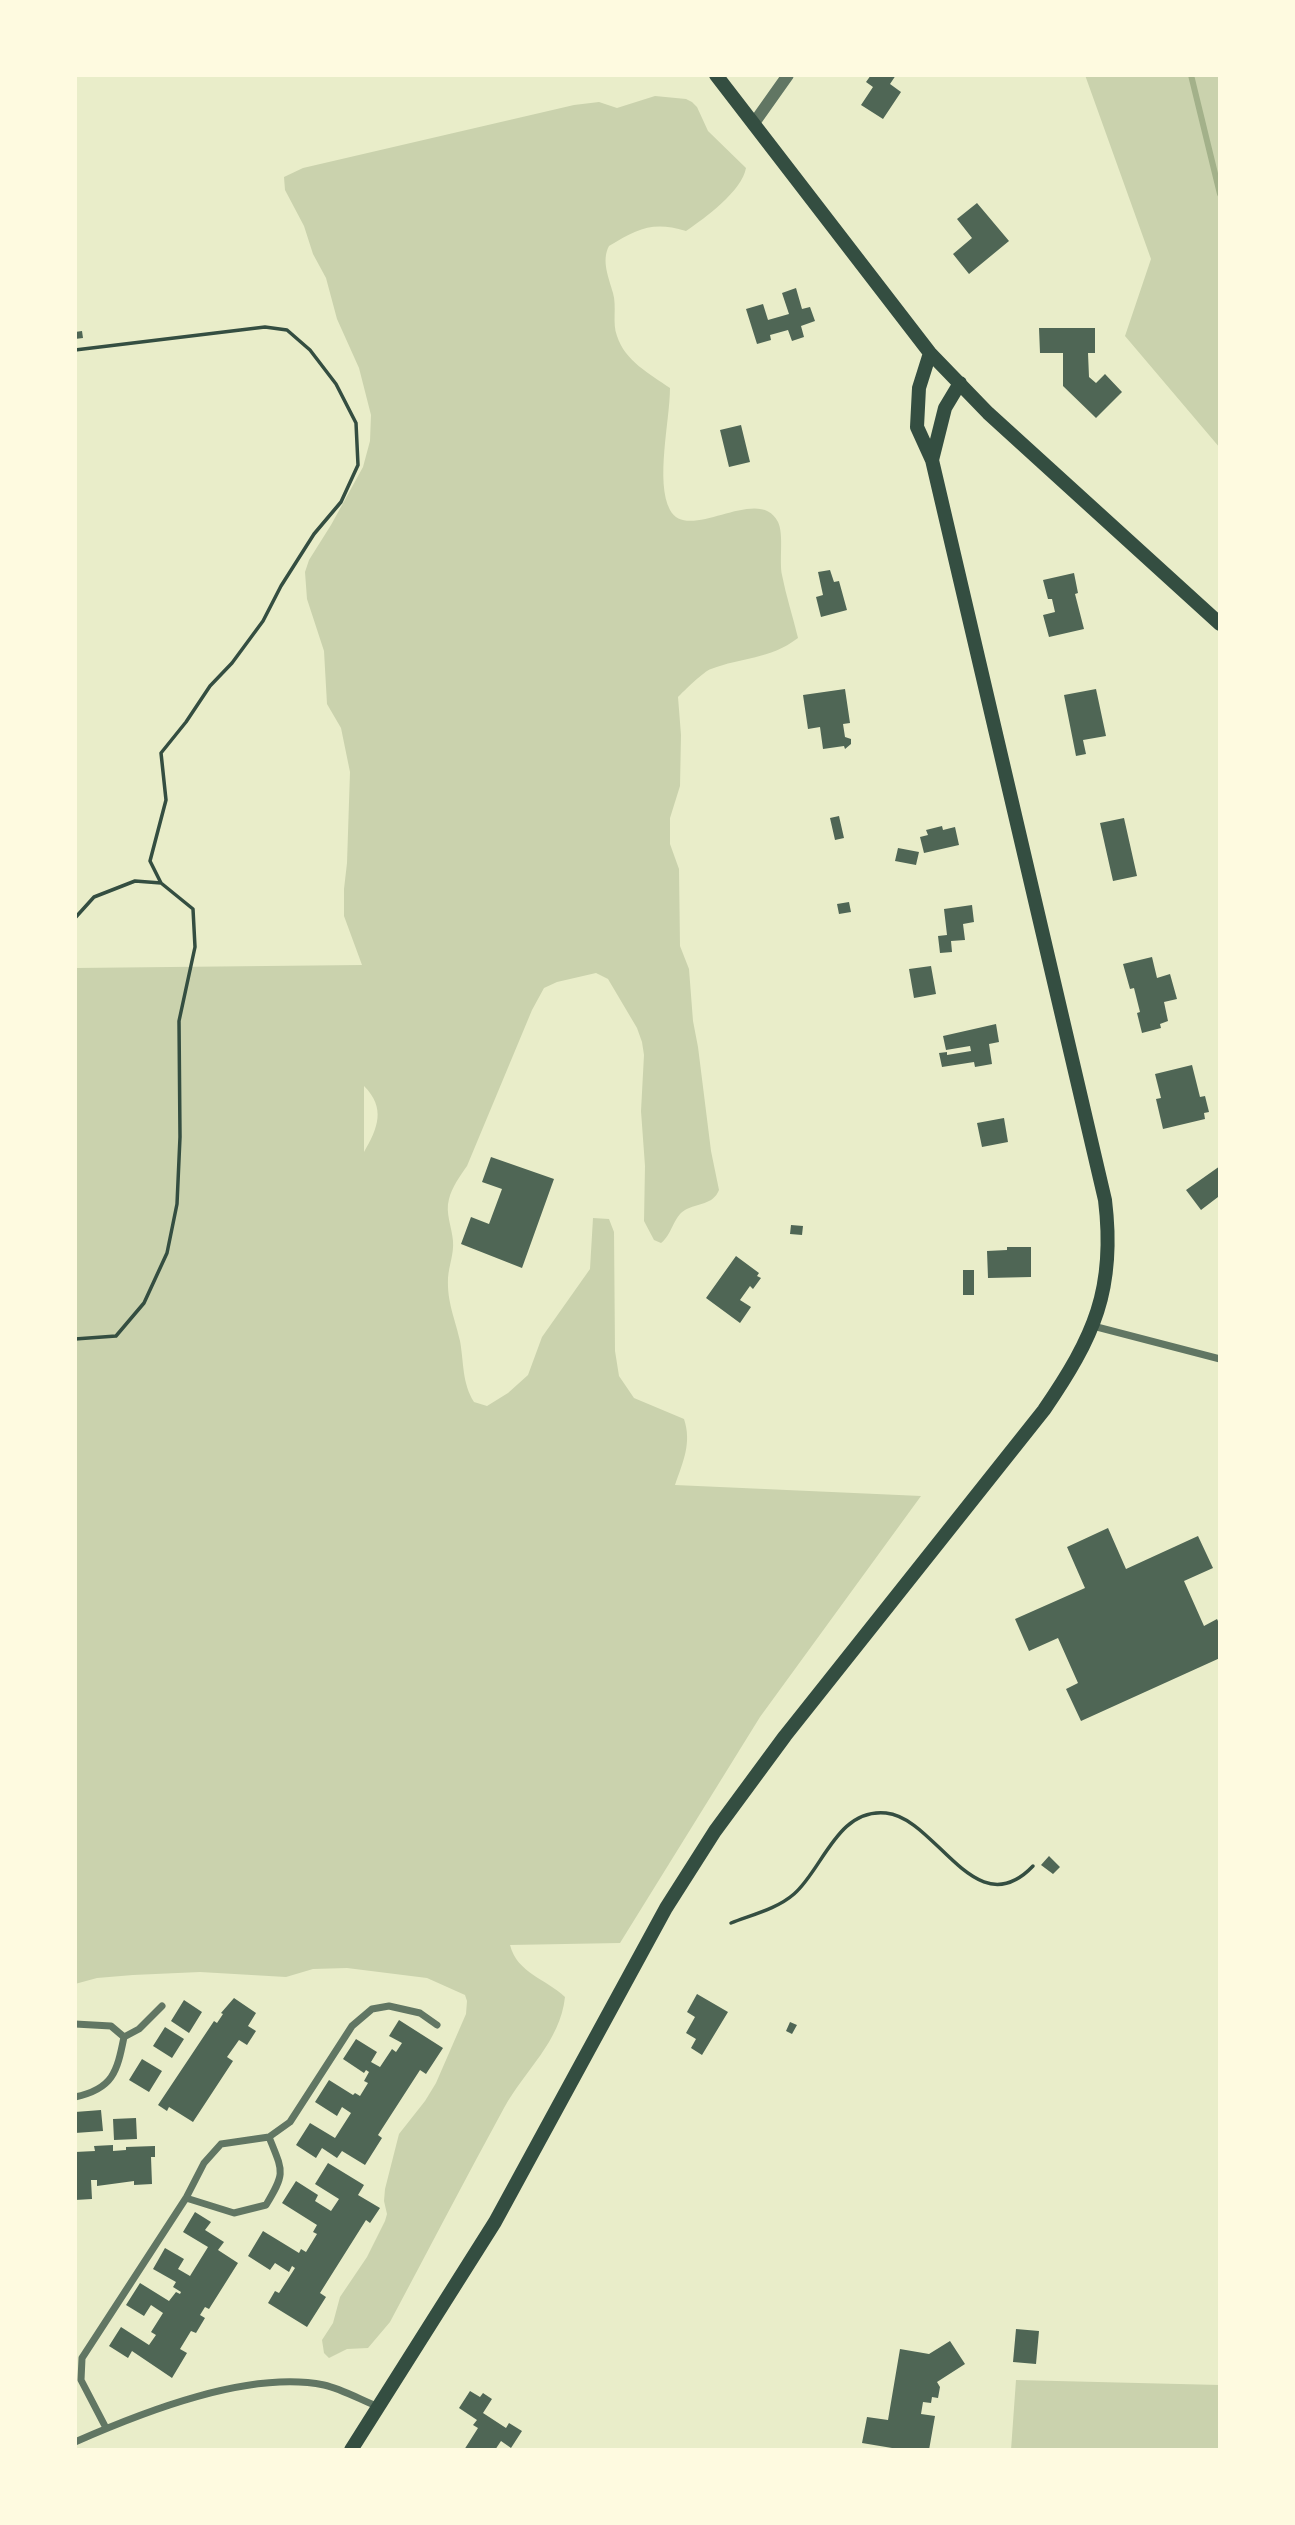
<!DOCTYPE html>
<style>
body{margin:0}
#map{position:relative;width:1295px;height:2525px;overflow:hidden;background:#e9edc9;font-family:"IBM Plex Serif",serif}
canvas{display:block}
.frame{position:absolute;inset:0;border:77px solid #fefae0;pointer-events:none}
</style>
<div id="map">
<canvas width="1295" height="2525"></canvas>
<div class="frame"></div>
</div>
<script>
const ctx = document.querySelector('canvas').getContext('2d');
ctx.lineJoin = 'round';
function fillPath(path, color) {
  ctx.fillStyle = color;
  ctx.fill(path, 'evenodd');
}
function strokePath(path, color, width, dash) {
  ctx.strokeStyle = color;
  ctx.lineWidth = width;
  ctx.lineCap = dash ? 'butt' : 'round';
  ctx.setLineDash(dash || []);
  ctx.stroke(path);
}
fillPath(new Path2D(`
 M1085,75H1220V448L1125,336L1151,259Z
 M655,96L686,99L692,102L697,107L708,131L746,168C742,191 705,218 686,231C652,221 638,229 609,246C601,261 609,278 613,293C617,307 612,323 617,336C625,361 650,374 670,388C670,420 655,482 670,510C688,544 759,483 778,522C784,534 779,561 782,575C786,596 793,617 798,638C769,660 742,657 711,669C704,671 684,691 678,697L681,735L680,786L670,818V844L679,869L680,946L689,969L693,1021L698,1047L711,1151L719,1190C713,1205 698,1203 685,1210C673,1217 672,1235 661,1243L654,1240L644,1221L645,1166L641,1111L644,1055L642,1042L637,1028L608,979L596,973L557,982L544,988L532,1010L467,1166C460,1176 452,1187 449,1199C445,1213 452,1227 453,1241C454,1254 449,1265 448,1278C447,1303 455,1318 460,1341C464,1363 462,1383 474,1402L487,1406L508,1393L528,1375L542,1337L590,1269L593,1218L609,1219L614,1232L615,1351L619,1376L634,1398L684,1419C692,1443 683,1462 675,1485L921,1496L760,1717L620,1943L510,1945C517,1973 546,1979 565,1997C560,2042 525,2070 504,2108C465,2179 428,2251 390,2322L368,2348L347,2349L329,2358L324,2353L322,2340L333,2323L340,2297L367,2257L385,2221L387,2214L384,2201L385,2189L399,2134L425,2101L436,2083L466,2014L467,2001L465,1995L427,1978L347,1968L313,1969L286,1977L200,1972L133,1975L97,1978L75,1984V968L362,965L344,916V889L347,863L350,772L341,728L327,704L324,651L307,599L305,572L309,560L331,525L363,467L370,441L371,415L359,368L337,319L326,278L313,254L304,226L285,190L284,177L303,168L574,105L599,102L617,108ZM364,1086C386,1108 378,1128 364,1152Z
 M1016,2380L1220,2385V2450H1011Z`), '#cad2ad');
strokePath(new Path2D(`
 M1191,75L1220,194`), '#a3b18a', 6);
fillPath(new Path2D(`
 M871,75H896L890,84L901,92L883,119L861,105L873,87L866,82Z
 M977,203L1009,241L969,274L953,254L972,238L957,219Z
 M796,288L802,309L810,307L815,321L801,326L804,337L792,341L788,330L770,335L771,340L757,344L746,309L763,304L768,320L789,314L782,293Z
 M1039,328H1095V353H1088L1089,377L1096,383L1105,374L1122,392L1096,418L1063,386V353H1040Z
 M82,331L83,338L75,339V332Z
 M741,425L750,462L729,467L720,430Z
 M830,570L834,582L839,581L847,610L821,617L816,597L823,595L818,572Z
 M1074,573L1078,593L1075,594L1084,629L1049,637L1043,615L1055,612L1052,599H1048L1043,580Z
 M845,689L850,723L843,724L845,737L851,739V744L845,749L844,746L823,749L820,727L808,729L803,695Z
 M1096,689L1106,736L1083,740L1086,754L1076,756L1064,695Z
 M839,816L844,838L835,840L830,818Z
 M1124,818L1137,876L1113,881L1100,823Z
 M942,826L943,830L955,827L959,845L924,853L920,837L928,835L926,830Z
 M898,848L919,852L916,865L895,861Z
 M849,902L851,912L839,914L837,904Z
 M972,905L974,922L963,924L965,940L951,941L952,952L940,953L938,936L947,935L944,909Z
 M1152,957L1157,978L1170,974L1177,999L1164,1002L1168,1021L1160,1024L1161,1028L1142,1033L1137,1013L1140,1012L1134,988L1130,989L1123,964Z
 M931,966L936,994L914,998L909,969Z
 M996,1024L999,1042L989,1044L992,1064L975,1067L974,1062L942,1067L939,1053L947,1052V1055L971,1051L970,1046L946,1050L943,1036Z
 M1192,1065L1200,1097L1205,1096L1209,1112L1204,1113L1205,1119L1163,1129L1156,1099L1161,1098L1155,1074Z
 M1004,1118L1008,1142L982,1147L977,1123Z
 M491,1157L554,1179L522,1268L461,1244L471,1217L489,1224L502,1189L482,1182Z
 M1220,1166V1200L1218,1197L1201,1210L1186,1190Z
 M791,1225L803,1226L802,1235L790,1234Z
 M1007,1247H1031V1277L988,1278L987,1251L1007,1250Z
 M736,1256L759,1273L757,1276L761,1278L753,1289L750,1286L740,1300L751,1307L740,1323L706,1298Z
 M963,1270H974V1295H963Z
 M1108,1528L1126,1569L1198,1536L1213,1568L1184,1581L1204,1626L1217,1619L1220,1625V1658L1081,1721L1066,1689L1078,1683L1058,1638L1029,1651L1015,1619L1085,1588L1067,1547Z
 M1049,1856L1060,1867L1053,1874L1041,1865Z
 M697,1994L728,2012L702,2055L691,2048L696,2039L686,2033L695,2017L687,2012Z
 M234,1998L256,2013L248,2026L256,2031L247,2045L239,2040L227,2057L233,2061L193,2122L169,2107L167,2111L158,2105L214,2021L217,2023L223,2014L221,2013Z
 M184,2000L202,2012L189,2033L171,2021Z
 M399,2020L443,2048L426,2074L420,2070L378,2135L382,2138L365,2165L342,2151L337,2158L322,2148L316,2158L296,2145L310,2123L335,2138L351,2113L342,2107L337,2116L315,2102L329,2080L353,2095L355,2093L360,2096L368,2083L364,2081L369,2072L366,2070L364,2073L343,2059L356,2039L377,2052L371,2062L380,2067L392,2049L396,2052L402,2043L389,2036Z
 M790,2022L797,2025L792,2034L786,2031Z
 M165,2027L184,2039L172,2058L153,2046Z
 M142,2059L162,2071L149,2092L129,2080Z
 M101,2110L103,2131L75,2133V2112Z
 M136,2118L137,2139L114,2140L113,2119Z
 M113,2145V2151L126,2150V2147L155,2146V2157H151L152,2184L134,2185V2181L97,2186V2180H91L92,2199L75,2200V2152L95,2151L94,2146Z
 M328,2163L364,2185L358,2195L380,2208L370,2223L366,2220L320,2293L326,2297L307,2327L268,2303L275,2291L279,2293L295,2268L292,2266L289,2272L275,2263L270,2270L248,2256L263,2231L299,2253L301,2249L306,2252L317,2234L313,2232L317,2225L282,2203L296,2181L318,2195L315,2201L331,2211L339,2199L315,2184Z
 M195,2212L211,2222L205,2230L224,2242L218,2250L238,2263L209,2309L205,2307L200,2315L205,2318L196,2333L191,2331L180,2349L187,2353L172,2378L132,2351L128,2358L109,2346L121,2327L149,2345L156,2335L151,2332L163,2313L151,2305L144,2316L126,2305L140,2283L169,2301L176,2292L180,2294L181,2292L173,2287L176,2282L153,2269L165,2248L184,2259L178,2269L190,2276L208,2247L183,2232Z
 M1016,2329L1039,2331L1036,2364L1013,2362Z
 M950,2341L965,2364L937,2382L940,2387L938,2398L932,2397L931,2403L923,2402L921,2414L935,2416L929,2450H904L862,2443L867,2417L888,2420L900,2349L929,2354Z
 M470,2391L480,2397L483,2393L492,2399L483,2413L506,2428L509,2423L522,2431L511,2448L501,2441L495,2450H464L478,2428L473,2425L477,2420L459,2408Z`), '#4f6655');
strokePath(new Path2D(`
 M75,350L265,327L287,330L310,350L336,384L356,423L358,465L341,502L314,534L281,586L263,621L232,663L210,686L186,722L161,753L166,800L150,861L161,883L193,909L195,947L179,1021L180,1137L177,1204L167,1253L144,1303L116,1336L75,1339
 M75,918L94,897L135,881L161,883
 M731,1923C751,1915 777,1909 794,1894C823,1869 837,1808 886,1813C937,1818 975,1927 1033,1866`), '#344e41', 3.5);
strokePath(new Path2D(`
 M1093,1326L1220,1359
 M75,2024L111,2026L124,2037L139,2029L162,2006
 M75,2097C113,2089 117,2072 124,2037
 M186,2198L234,2213L266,2205C286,2172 283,2172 269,2137
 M106,2428L81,2380L82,2358L186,2198L204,2163L221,2144L269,2137L290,2122L352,2026L372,2009L389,2006L420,2013L437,2025
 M75,2442C143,2412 249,2370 324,2385C342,2389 361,2400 379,2407`), '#617663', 7);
strokePath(new Path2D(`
 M754,123L788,75`), '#617663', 12);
strokePath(new Path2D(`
 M716,75L930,353L988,413L1220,624
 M932,460L945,408L960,383
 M351,2450L495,2222L666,1908L715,1831L785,1736L1044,1410C1094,1337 1116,1289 1105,1200L932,460L917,427L919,388L930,353`), '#344e41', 14);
</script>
